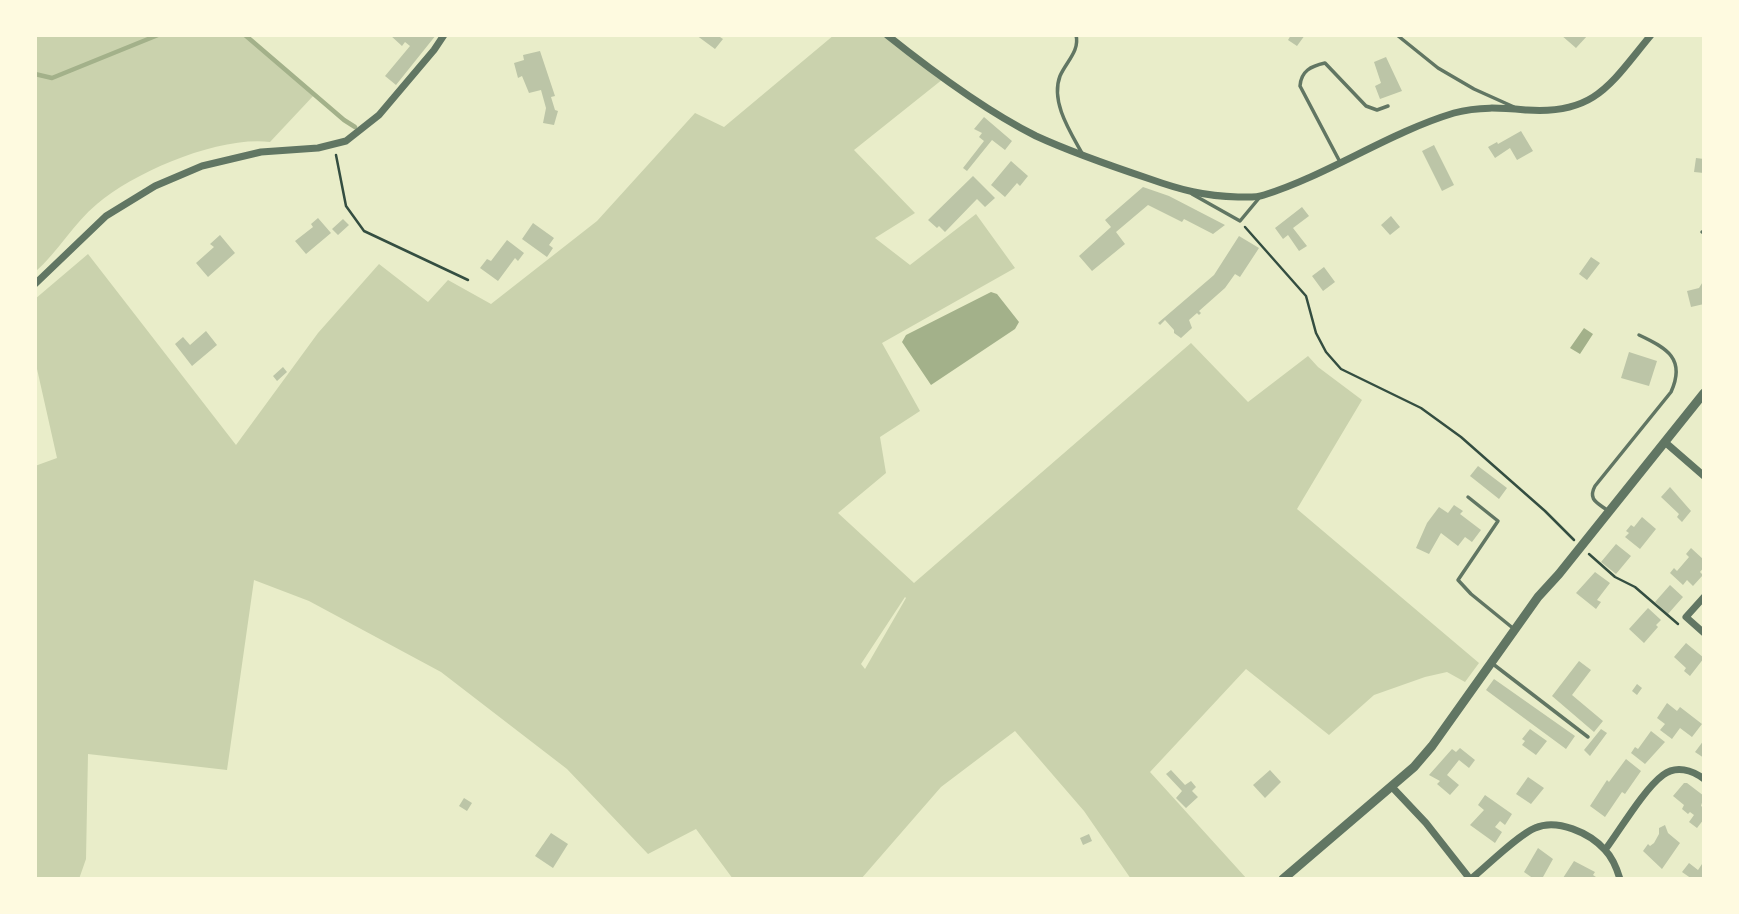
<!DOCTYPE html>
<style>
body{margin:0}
#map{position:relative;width:1739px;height:914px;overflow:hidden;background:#e9edc9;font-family:"Fira Sans Condensed",sans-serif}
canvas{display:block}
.frame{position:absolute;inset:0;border:37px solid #fefae0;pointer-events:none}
</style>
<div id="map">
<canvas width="1739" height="914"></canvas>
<div class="frame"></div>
</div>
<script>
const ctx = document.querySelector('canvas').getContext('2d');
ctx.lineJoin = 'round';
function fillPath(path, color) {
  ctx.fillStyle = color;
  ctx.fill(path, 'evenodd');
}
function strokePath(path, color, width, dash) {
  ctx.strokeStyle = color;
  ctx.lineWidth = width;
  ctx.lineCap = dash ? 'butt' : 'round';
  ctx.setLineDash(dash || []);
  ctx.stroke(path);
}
fillPath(new Path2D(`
 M35,35H243L315,94L270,142C219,136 136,171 97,204C73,224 58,252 35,272Z
 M834,35H887L943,79L854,150L915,213L875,238L910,265L976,214L1015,268L882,343L920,411L880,437L886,473L838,513L914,583L1191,343L1248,402L1308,356L1318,367L1362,400L1297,509L1479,663L1465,682L1447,672L1425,677L1374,695L1329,735L1246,669L1150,772L1247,879H1131L1084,811L1015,731L941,787L861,879H733L696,829L648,854L567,769L441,672L309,601L254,580L227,770L88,754L86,859L79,879H35V466L57,458L35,360V299L88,254L236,445L318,333L379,264L428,302L448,280L491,304L597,221L695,113L724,127ZM905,597L906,598L865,669L861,664Z`), '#cad2ad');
fillPath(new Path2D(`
 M991,292L997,294L1019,322L1015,329L931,385L902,342L906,335Z
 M1584,328L1593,334L1580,354L1570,348Z`), '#a3b18a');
strokePath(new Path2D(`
 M245,35L344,120L355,127
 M35,74L52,78L158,35`), '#a3b18a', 4.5);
fillPath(new Path2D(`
 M390,35H407L411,37L412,35H436L396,85L385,76L410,46L405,42L402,46Z
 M696,35H717L723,39L715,49Z
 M1291,35H1305L1297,46L1288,40Z
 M1561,35H1588L1576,48Z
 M540,51L555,96L551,97L555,110L558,111L554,125L543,123L546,108L541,90L529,93L522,76L518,78L514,63L524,60L523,55Z
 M1386,57L1402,91L1380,99L1375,86L1381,83L1374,62Z
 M984,117L1012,141L1005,150L992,140L967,171L963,168L984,141L979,137L982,133L974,129Z
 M1521,131L1533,151L1517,160L1510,148L1495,158L1488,147L1497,142L1498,144Z
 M1434,145L1454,185L1442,191L1422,151Z
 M1696,158L1704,159V173L1694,172Z
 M1011,161L1028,176L1020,186L1017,183L1005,197L991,185Z
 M973,176L995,198L985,207L977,199L945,232L939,226L937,228L928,220Z
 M1143,187L1169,196L1225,225L1213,234L1184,219L1182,222L1148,205L1116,232L1125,244L1092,271L1079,256L1111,227L1105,220Z
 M1302,207L1309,216L1293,228L1307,246L1299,251L1288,235L1283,239L1275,228Z
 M1391,216L1400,227L1390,235L1381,225Z
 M318,218L331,233L306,254L295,241L313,227L311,224Z
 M343,219L349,225L338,235L332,229Z
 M533,223L554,238L549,245L553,248L547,257L522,239Z
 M220,235L235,253L208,277L196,263L214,247L210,244Z
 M1239,236L1259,248L1240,277L1235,274L1225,288L1199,311L1201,313L1199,315L1197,313L1189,320L1192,328L1181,338L1174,333V330L1165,320L1160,325L1158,323L1214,275Z
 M507,240L524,253L518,261L515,258L498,281L480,268L487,259L491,261Z
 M1591,257L1600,263L1587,280L1579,274Z
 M1324,267L1335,282L1323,291L1312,276Z
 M1704,280V304L1691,307L1687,291L1699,288Z
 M206,331L217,345L192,366L175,344L183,337L190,345Z
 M1629,352L1657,361L1649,386L1621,378Z
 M283,367L287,372L277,381L273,376Z
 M1478,466L1507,488L1499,499L1470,476Z
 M1670,487L1691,511L1682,522L1677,517L1679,514L1661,497Z
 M1454,505L1463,511L1460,514L1481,530L1472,542L1465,537L1458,546L1441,533L1429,554L1416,548L1427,523L1439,507L1448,513Z
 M1642,517L1656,529L1640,549L1625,537L1629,533L1626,531L1631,525L1634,527Z
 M1616,544L1631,556L1616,574L1601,562Z
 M1691,548L1704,560V567L1700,572L1703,575L1693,586L1687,580L1683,585L1670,573L1674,568L1677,571L1689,557L1686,554Z
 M1595,572L1610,583L1597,600L1601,602L1596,609L1576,593Z
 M1670,585L1683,597L1668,614L1655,602Z
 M1648,608L1661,620L1656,625L1658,627L1644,643L1629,629Z
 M1686,643L1704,658L1690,676L1684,671L1686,668L1674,657Z
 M1579,661L1591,670L1572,695L1603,721L1594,732L1552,696Z
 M1494,679L1575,736L1566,749L1486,690Z
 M1637,684L1642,688L1637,695L1632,691Z
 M1667,703L1677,711L1680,707L1702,724L1692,737L1680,728L1672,739L1660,730L1665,724L1657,718Z
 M1530,729L1547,741L1536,755L1522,745L1525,741L1522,739Z
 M1601,729L1607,733L1590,756L1584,750Z
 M1651,731L1665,742L1645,764L1631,753L1635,747L1638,749Z
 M1704,740V758L1695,752Z
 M1460,748L1475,760L1469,768L1459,760L1447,775L1459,785L1450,795L1437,784L1440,781L1429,775L1452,749L1456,752Z
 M1626,759L1641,771L1625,794L1622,792L1605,817L1590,806L1607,780L1609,782Z
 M1171,770L1185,785L1191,781L1196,787L1192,791L1198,797L1186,808L1176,798L1182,791L1166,774Z
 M1270,770L1281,782L1265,798L1253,785Z
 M1528,777L1544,788L1531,804L1516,794Z
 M1684,783H1687L1704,796L1701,806L1704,808V819L1697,828L1689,822L1694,815L1690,812L1688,814L1682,809L1684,805L1673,796Z
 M1485,795L1512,814L1505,825L1500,821L1495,827L1502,832L1495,843L1470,825L1484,810L1478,805Z
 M464,798L472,803L467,811L459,806Z
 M1665,825L1668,833L1680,843L1662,869L1643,851L1648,844L1650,846L1654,843L1659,834V828Z
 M551,833L568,844L553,868L535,856Z
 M1089,834L1092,841L1083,845L1080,838Z
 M1538,848L1553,859L1543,877L1546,879H1534L1524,872Z
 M1574,861L1595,872L1593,875L1599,879L1563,878Z
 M1689,863L1698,870L1702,864L1704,866V879H1692L1682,872Z`), '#bcc5a7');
strokePath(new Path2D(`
 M336,155L346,206L364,231L468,280
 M1245,227L1306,296L1316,333L1326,352L1341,369L1421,408L1461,437L1545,511L1574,540
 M1589,554L1615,577L1635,587L1678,624`), '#344e41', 2.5);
strokePath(new Path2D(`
 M1076,35C1080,51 1066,62 1060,76C1050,102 1071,133 1083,155
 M1397,35L1438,68L1474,89L1514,107
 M1340,162L1300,86C1301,71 1311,66 1325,63L1366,106L1377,110L1388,106
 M1192,194L1240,221L1260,197
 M1702,232L1704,233
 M1468,497L1498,521L1458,580L1471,594L1514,629
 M1607,510C1596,502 1588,499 1595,486L1671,392C1686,359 1667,348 1639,335
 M1493,664L1588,737`), '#617663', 3.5);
strokePath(new Path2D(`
 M887,35C932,71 984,110 1036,136C1073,153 1111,166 1150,179C1181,190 1204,196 1238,197C1246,197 1256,198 1264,195C1330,174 1388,133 1454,113C1479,106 1502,108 1527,110C1596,115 1611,83 1651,35
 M35,284L106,216L155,186L202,166L261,152L318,148L346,141L379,115L434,50L444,35
 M1666,443L1704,476
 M1704,597L1686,617L1704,633
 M1392,787L1426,823L1470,879
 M1605,850C1620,830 1644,789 1663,775C1676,765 1692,770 1704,779
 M1471,879C1487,866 1518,835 1535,828C1557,818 1590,833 1605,850C1612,857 1617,869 1620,879`), '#617663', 7);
strokePath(new Path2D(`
 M1283,879L1414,767L1432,746L1538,597L1559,574L1704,393`), '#617663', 9);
</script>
